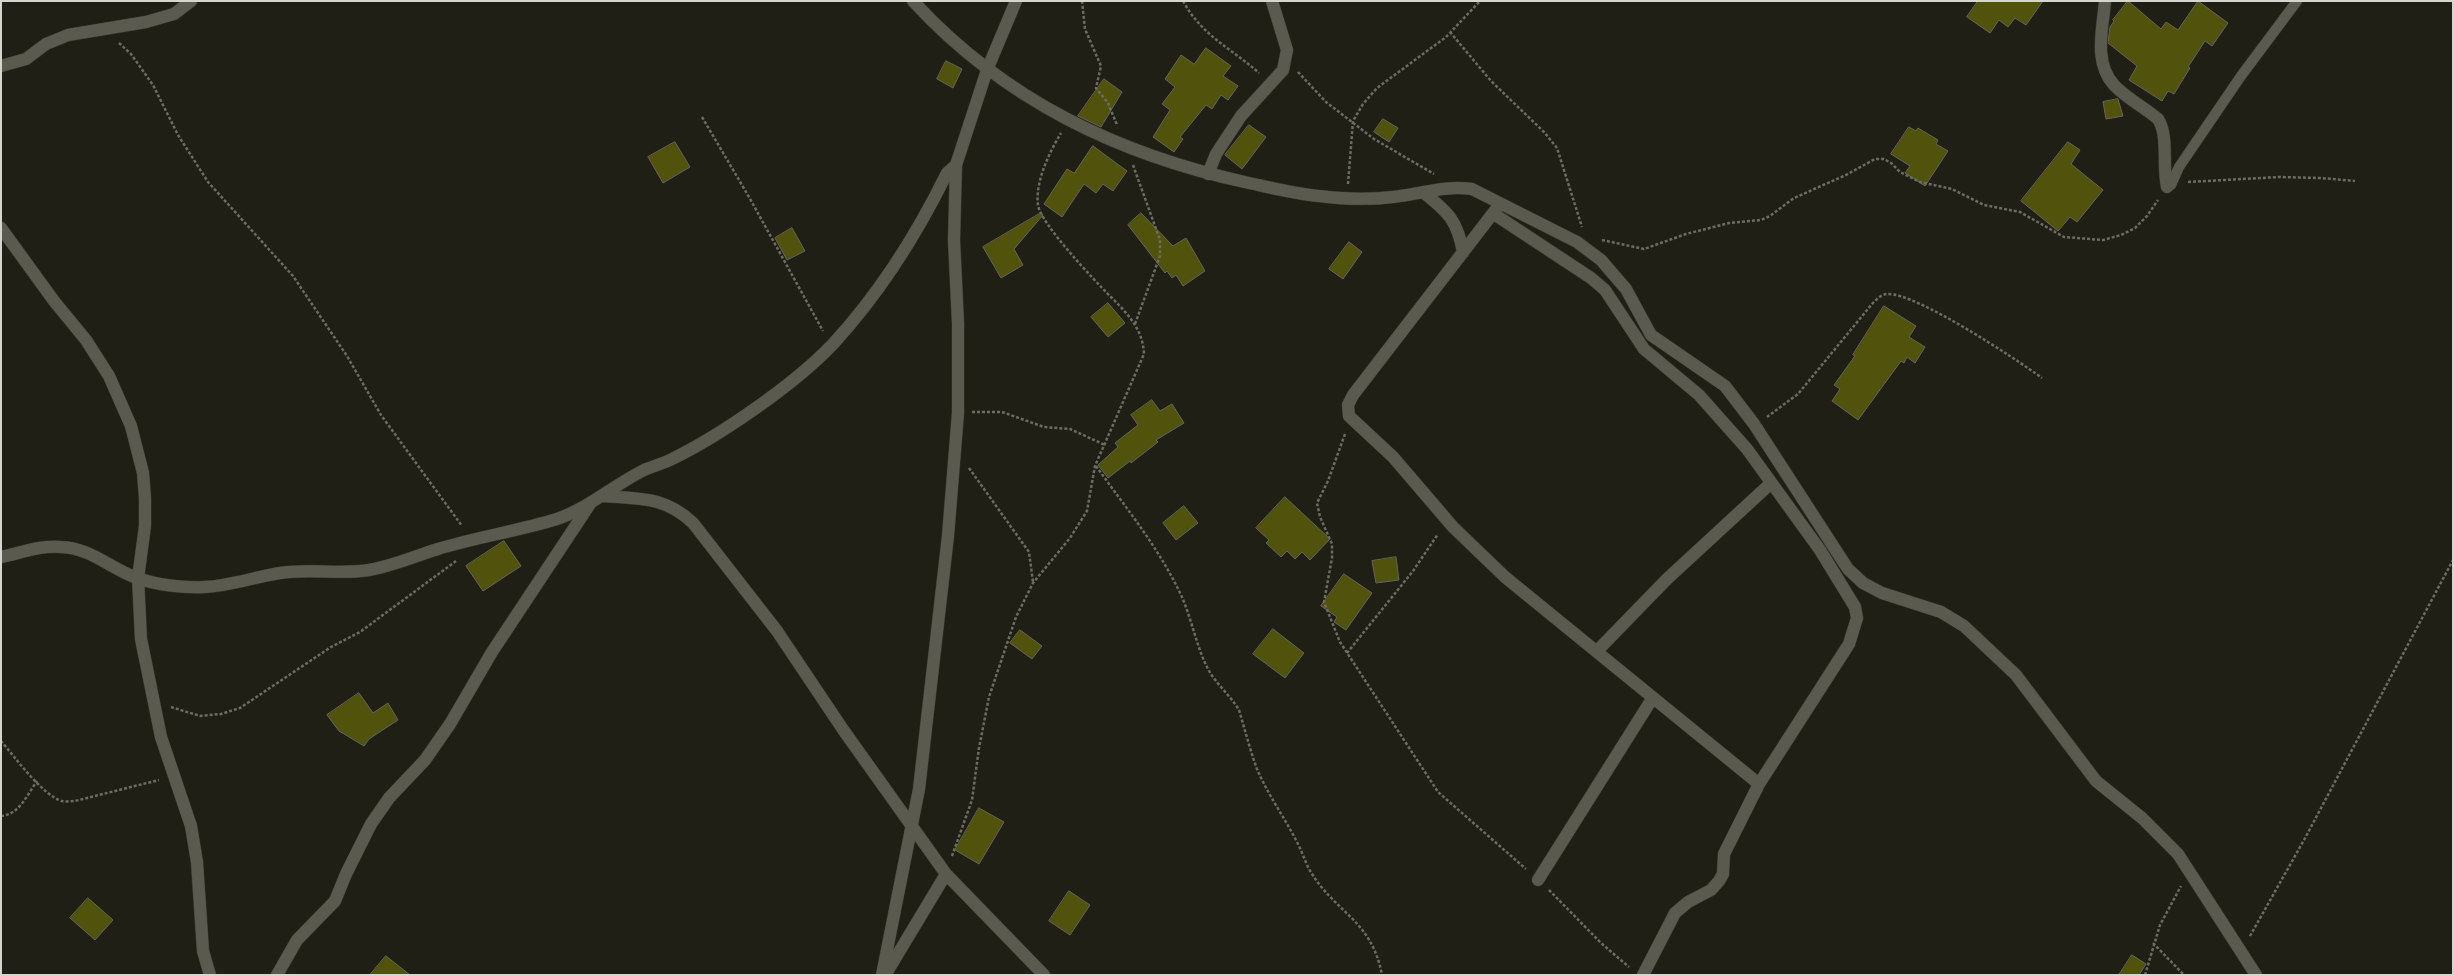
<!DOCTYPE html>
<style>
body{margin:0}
#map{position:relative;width:2454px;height:976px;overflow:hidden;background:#1f1f15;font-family:"Exo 2",sans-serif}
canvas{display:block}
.frame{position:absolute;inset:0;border:2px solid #d5d6cf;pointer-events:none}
</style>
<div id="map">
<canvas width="2454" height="976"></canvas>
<div class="frame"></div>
</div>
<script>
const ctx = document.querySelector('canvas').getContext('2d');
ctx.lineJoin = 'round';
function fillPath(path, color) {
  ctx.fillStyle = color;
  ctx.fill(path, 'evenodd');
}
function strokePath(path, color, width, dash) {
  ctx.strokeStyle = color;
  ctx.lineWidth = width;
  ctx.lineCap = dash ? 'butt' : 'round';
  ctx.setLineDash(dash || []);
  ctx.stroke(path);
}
const building = new Path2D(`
 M1978,1H2043L2026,25L2015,18L2008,27L1999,20L1990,33L1967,17Z
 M2128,1L2161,29L2166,22L2178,30L2198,1L2228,23L2212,46L2205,41L2188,67L2190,68L2174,94L2168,91L2162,101L2129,80L2137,66L2108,43L2110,27L2114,21L2113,20Z
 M1206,48L1231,66L1223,76L1238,86L1228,100L1221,95L1212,109L1206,105L1180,137L1183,139L1174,152L1153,137L1170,110L1162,104L1175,87L1165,79L1181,55L1194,64Z
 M946,61L962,69L953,88L937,79Z
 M1104,79L1122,92L1101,127L1078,116Z
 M2118,99L2123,116L2106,119L2103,102Z
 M1383,119L1398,128L1389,142L1374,132Z
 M1249,125L1266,137L1242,169L1225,155Z
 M1909,127L1916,131L1918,128L1938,140L1936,144L1948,151L1925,186L1905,173L1910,166L1891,154Z
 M675,142L690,167L663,183L648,157Z
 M2068,142L2080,150L2071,164L2103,190L2077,222L2070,217L2058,231L2021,201Z
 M1093,146L1127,171L1113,191L1103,184L1096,193L1084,184L1062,217L1044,204L1067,169L1074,173Z
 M1041,213L1043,215L1014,249L1023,265L1001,278L983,247Z
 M1141,213L1173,246L1186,238L1205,271L1183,286L1176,275L1172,278L1167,271L1165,273L1128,225Z
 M792,228L805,251L787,260L775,238Z
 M1349,242L1362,252L1343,279L1329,269Z
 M1108,303L1125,323L1108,337L1091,317Z
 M1884,306L1916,326L1909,337L1925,347L1915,363L1907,357L1904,363L1901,361L1858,420L1832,401L1840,389L1834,385L1855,356L1853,355Z
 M1152,400L1160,411L1172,404L1184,423L1156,440L1158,442L1131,463L1130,461L1108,478L1098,465L1118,447L1115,443L1138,425L1131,415Z
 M1285,497L1330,539L1310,560L1302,552L1295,559L1287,551L1281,557L1266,543L1269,540L1256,528Z
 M1184,506L1198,523L1176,540L1163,523Z
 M504,541L521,566L483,591L466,566Z
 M1396,557L1399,580L1376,583L1372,561Z
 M1344,574L1372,593L1346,630L1334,622L1337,617L1321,606Z
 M1273,629L1304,653L1285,678L1253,654Z
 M1020,630L1042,646L1032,659L1010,643Z
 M359,693L373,713L388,703L398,720L369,739L364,746L339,731L327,715Z
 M979,808L1004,822L979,864L955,850Z
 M1069,891L1090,905L1070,935L1049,921Z
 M88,898L113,920L95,940L70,918Z
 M2132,955L2146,964L2139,975H2119Z
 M386,956L410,975H370Z`);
fillPath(building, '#51520b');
strokePath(building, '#65665a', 1);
const lane = new Path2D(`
 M2171,185L2179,167L2241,76L2297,1`);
const street = new Path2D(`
 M913,1C1004,100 1119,155 1249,183C1272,188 1296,194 1319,196C1343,199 1369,200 1393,197C1420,194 1446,185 1472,189L1577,242L1601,260L1626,289L1651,335L1725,386L1754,424L1848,569L1863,583L1882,593L1941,612L1964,626L2016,675L2096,781L2142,818L2178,854L2256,975
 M2105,1C2103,28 2093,62 2114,85C2125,97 2145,108 2158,119C2169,136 2162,165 2167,187
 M1,66L26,59L46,44L68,35L146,22L174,14L191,1
 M1208,174L1216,154L1241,116L1283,70L1287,50L1272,1
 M1423,192C1448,212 1458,221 1463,253
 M1497,208L1353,395L1348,405L1349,416L1393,457L1453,527L1505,577L1759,784
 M1494,214L1591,278L1605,290L1644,349L1699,395L1747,449L1820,550L1855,607L1857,618L1849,644L1759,784L1724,854L1723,874L1719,881L1711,890L1688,902L1675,913L1643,975
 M1,228L54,301L86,340L109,376L131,426L143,473L145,498V526L138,578L141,639L161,737L191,826L197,862L203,951L210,975
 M603,496C640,499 664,496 693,523L777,631L844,731L946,874L1044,975
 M1,557C21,553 40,545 61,547C91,548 111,569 137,578C157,585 183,588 204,587C230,586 254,577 280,573C310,568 339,575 369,570C393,566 415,556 438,549C477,537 518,531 557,519C589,508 614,485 644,470C653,466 662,464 670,460C720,436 795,384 833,344C879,294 917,234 947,173L956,165
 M1597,651L1667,579L1770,484
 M1538,880L1652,699
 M887,972L946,874
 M277,975L297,940L335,901L346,874L371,824L389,798L425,760L450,724L492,652L590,504
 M882,975L919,789L948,536L958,413V323L954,240L956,165L987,70L1016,1`);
strokePath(lane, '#3a3a34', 11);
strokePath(street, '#3a3a34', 13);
strokePath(new Path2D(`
 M1082,1L1085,29L1101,66L1096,88L1108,103L1117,125
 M1183,1C1203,37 1230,47 1259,73
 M1450,32L1491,81L1544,132L1557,148L1582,227
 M119,43L131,54L153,85L178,135L208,182L293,276L347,356L381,415L462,526
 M1298,72L1326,102L1374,139L1434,174
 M702,117L749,197L823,331
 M1133,165L1160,240V256L1135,324
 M2188,182L2279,177L2321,178L2355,181
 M1348,184L1353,121L1363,104L1377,88L1446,37L1480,1
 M1602,240L1644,249L1686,234L1729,223L1761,220L1770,216L1794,198L1846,175L1875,159H1884L1891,163L1900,172L1920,182L1952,189L1984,205L2020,212L2064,237L2103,240L2121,235L2135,228L2147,216L2158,200
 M972,412H1002L1044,427L1070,429L1105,445
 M1767,417L1798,394L1872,304C1876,300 1880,295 1887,294C1915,292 2016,359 2042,378
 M1345,434L1328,481L1317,503L1320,517L1332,544V558L1324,602L1340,642L1438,792L1526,869
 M1096,466C1126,508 1159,548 1181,595C1192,619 1196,646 1208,669C1216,684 1230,695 1239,710C1245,730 1250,750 1257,769C1268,795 1285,818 1298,844C1302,852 1305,861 1309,869C1335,914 1371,918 1382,975
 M969,468L1029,552L1033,582
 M1347,653L1413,571L1438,534
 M171,707L200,716L221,714L240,708L331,647L360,632L456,561
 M1,741C14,756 43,796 62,801C66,802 71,801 75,801L159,780
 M1,816C19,815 27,795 37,781
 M952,856L972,800L979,748L989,697L1016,617L1033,583L1070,538L1087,511L1095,466L1144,354C1143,329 1127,313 1110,296C1095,281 1040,223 1038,205C1035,182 1049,153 1061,133
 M1549,890L1601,943L1629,967
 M2250,936L2304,840L2453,560
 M2153,943L2184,975
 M2145,975L2160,925L2181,886`), '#6c6c63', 2.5, [3, 2]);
strokePath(lane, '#5a5a4f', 10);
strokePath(street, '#5a5a4f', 12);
</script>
